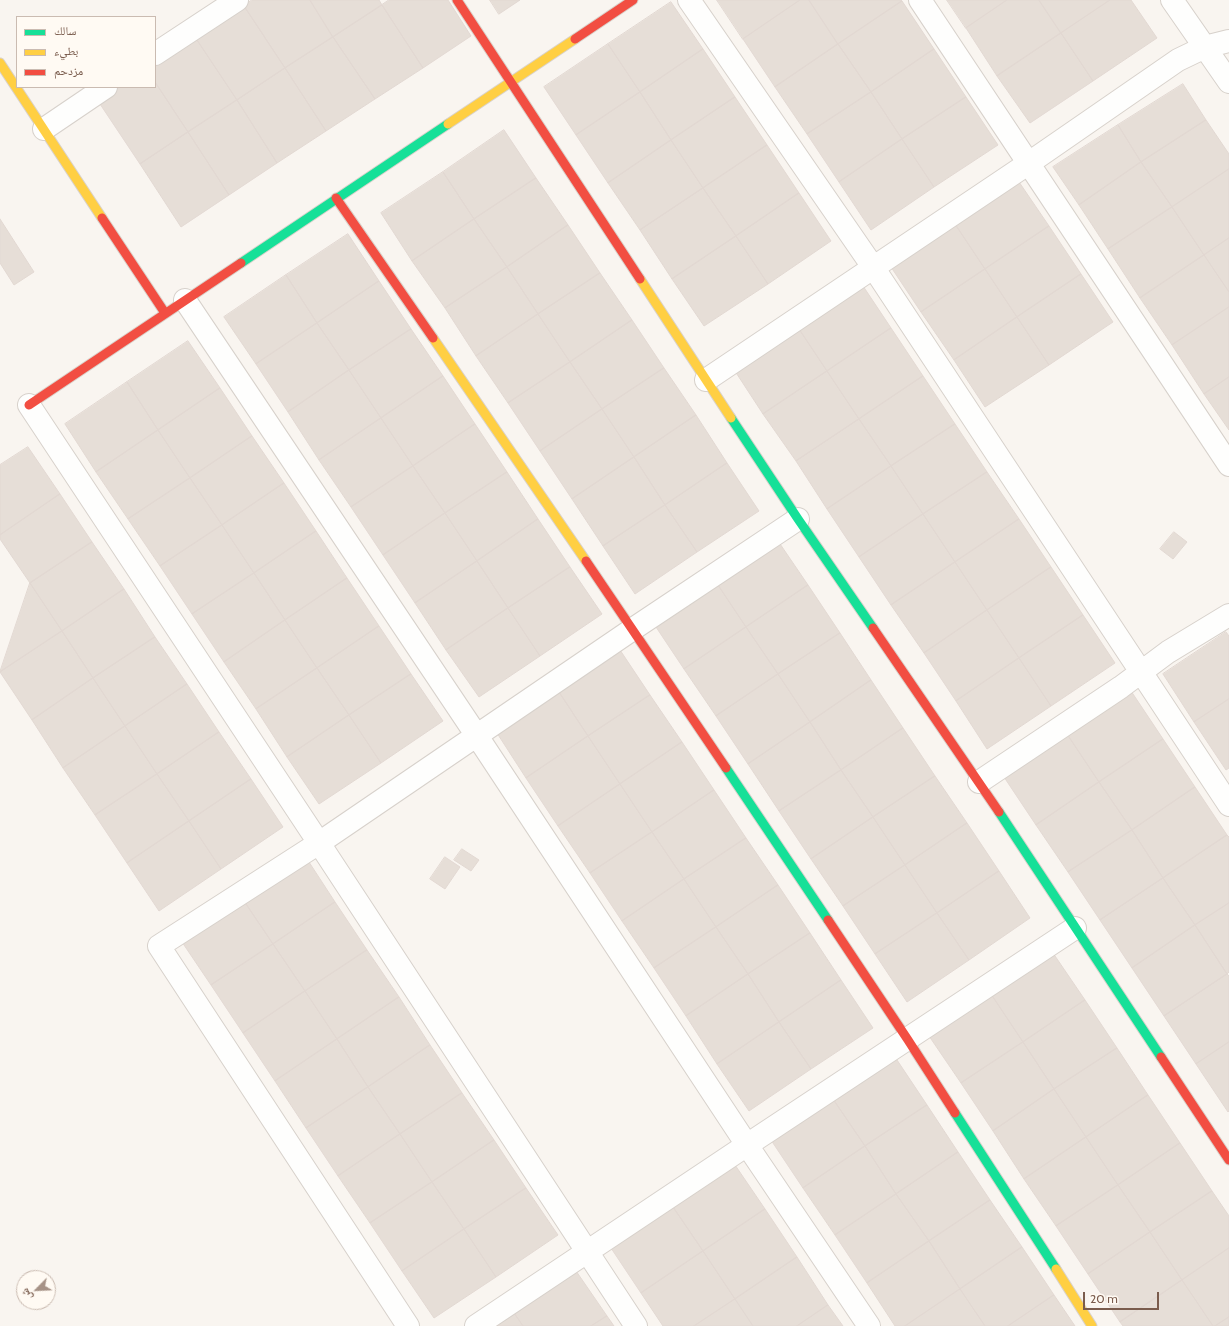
<!DOCTYPE html>
<meta charset="utf-8">
<style>
body{margin:0}
#map{position:relative;width:1229px;height:1326px;overflow:hidden;background:#f9f5f0;font-family:Cabin,"Noto Naskh Arabic",sans-serif}
canvas{display:block}
.legend{position:absolute;left:16px;top:16px;width:140px;height:72px;box-sizing:border-box;background:#fffaf3;border:1px solid #cabbb1;margin:0;padding:5px 7px;list-style:none;font-size:12px;color:#7a5c4d}
.legend li{display:flex;align-items:center;gap:8px;height:20px}
.legend b{width:20px;border:1px solid #cabbb1}
.north{position:absolute;left:16px;top:1270px;width:40px;height:40px;box-sizing:border-box;background:#fffaf3;border:1px solid #cabbb1;border-radius:50%;rotate:246deg;font-size:11px;font-weight:700;line-height:16px;text-align:center;color:#7a5c4d}
.north::after{content:'';display:block;margin:auto;width:14px;height:18px;background:#a69286;clip-path:polygon(50% 0,100% 100%,50% 72%,0 100%)}
.scale{position:absolute;left:1083px;top:1292px;width:76px;height:18px;box-sizing:border-box;border:2px solid #7a5c4d;border-top:0;padding-left:5px;font-size:12px;line-height:14px;white-space:nowrap;color:#7a5c4d;-webkit-text-stroke:3px #fffaf3;paint-order:stroke}
</style>
<div id="map">
<canvas width="1229" height="1326"></canvas>
<ul class="legend">
<li><b style="height:5px;background:#16e098"></b>سالك</li>
<li><b style="height:5px;background:#ffcf43"></b>بطيء</li>
<li><b style="height:5px;background:#f24e42"></b>مزدحم</li>
</ul>
<div class="north">ش</div>
<div class="scale">20 m</div>
</div>
<script>
const ctx = document.querySelector('canvas').getContext('2d');
ctx.lineJoin = 'round';
function fillPath(path, color) {
  ctx.fillStyle = color;
  ctx.fill(path, 'evenodd');
}
function strokePath(path, color, width, dash) {
  ctx.strokeStyle = color;
  ctx.lineWidth = width;
  ctx.lineCap = dash ? 'butt' : 'round';
  ctx.setLineDash(dash || []);
  ctx.stroke(path);
}
const building = new Path2D(`
 M252,0H310L333,37L285,68L244,6Z
 M310,0H379L382,5L333,37Z
 M389,0H448L471,36L423,68L382,5Z
 M490,0H520L499,14Z
 M717,0H800L743,39Z
 M800,0H809L838,44L775,87L743,39Z
 M809,0H901L902,1L838,44Z
 M947,0H1007L966,28Z
 M1007,0H1039L1061,33L997,76L966,28Z
 M1039,0H1110L1061,33Z
 M1110,0H1131L1157,38L1093,81L1061,33Z
 M902,1L934,49L871,92L838,44Z
 M671,2L703,49L640,92L608,44Z
 M382,5L423,68L375,99L333,37Z
 M244,6L285,68L237,100L195,37Z
 M1061,33L1093,81L1030,123L997,76Z
 M195,37L237,100L188,132L155,82V64Z
 M333,37L375,99L326,131L285,68Z
 M608,44L640,92L576,135L544,87Z
 M838,44L871,92L807,134L775,87Z
 M703,49L735,97L671,140L640,92Z
 M934,49L966,97L902,139L871,92Z
 M285,68L326,131L277,163L237,100Z
 M155,82L188,132L140,164L98,101L120,87H155Z
 M1183,84L1206,120L1141,162L1118,125Z
 M640,92L671,140L608,183L576,135Z
 M871,92L902,139L839,182L807,134Z
 M735,97L767,145L703,188L671,140Z
 M966,97L998,145L934,187L902,139Z
 M237,100L277,163L229,195L188,132Z
 M1206,120L1229,154V169L1172,207L1141,162Z
 M1118,125L1141,162L1079,205L1053,167Z
 M504,130L536,178L474,219L443,172Z
 M188,132L229,195L181,227L140,164Z
 M902,139L934,187L871,230L839,182Z
 M671,140L703,188L640,230L608,183Z
 M767,145L799,193L736,236L703,188Z
 M1141,162L1172,207L1108,249L1079,205Z
 M1229,169V238L1204,255L1172,207Z
 M443,172L474,219L412,261L381,213Z
 M536,178L568,225L507,267L474,219Z
 M1017,179L1049,226L985,269L953,221Z
 M703,188L736,236L672,279L640,230Z
 M799,193L831,241L768,284L736,236Z
 M1172,207L1204,255L1140,298L1108,249Z
 M0,219L34,272L14,285L0,263Z
 M474,219L507,267L445,308L412,261Z
 M953,221L985,269L921,312L889,264Z
 M568,225L600,273L538,314L507,267Z
 M1049,226L1081,274L1017,317L985,269Z
 M348,234L379,281L317,323L286,275Z
 M736,236L768,284L704,326L672,279Z
 M1229,238V292L1204,255Z
 M1204,255L1229,292V307L1172,345L1140,298Z
 M507,267L538,314L476,356L445,308Z
 M985,269L1017,317L954,360L921,312Z
 M600,273L632,320L570,362L538,314Z
 M1081,274L1113,322L1049,365L1017,317Z
 M286,275L317,323L256,364L224,317Z
 M859,280L891,328L827,371L795,323Z
 M379,281L411,329L349,370L317,323Z
 M1229,307V377L1204,394L1172,345Z
 M538,314L570,362L508,403L476,356Z
 M1017,317L1049,365L985,407L954,360Z
 M632,320L664,368L602,409L570,362Z
 M317,323L349,370L288,412L256,364Z
 M795,323L827,371L763,414L731,365Z
 M891,328L923,376L859,419L827,371Z
 M411,329L443,376L381,418L349,370Z
 M188,341L220,388L158,430L127,382Z
 M570,362L602,409L540,451L508,403Z
 M664,368L696,415L634,457L602,409Z
 M349,370L381,418L319,460L288,412Z
 M827,371L859,419L796,461L763,414Z
 M443,376L475,424L413,466L381,418Z
 M923,376L955,424L891,466L859,419Z
 M1229,377V430L1204,394Z
 M127,382L158,430L96,472L65,424Z
 M220,388L252,436L190,478L158,430Z
 M602,409L634,457L572,499L540,451Z
 M696,415L727,463L665,505L634,457Z
 M381,418L413,466L351,507L319,460Z
 M859,419L891,466L827,509L796,461Z
 M475,424L507,472L445,513L413,466Z
 M955,424L987,472L923,514L891,466Z
 M158,430L190,478L128,519L96,472Z
 M252,436L284,483L222,525L190,478Z
 M28,447L60,494L0,535V465Z
 M634,457L665,505L603,546L572,499Z
 M727,463L759,511L697,552L665,505Z
 M413,466L445,513L383,555L351,507Z
 M891,466L923,514L859,557L827,509Z
 M507,472L538,519L477,561L445,513Z
 M987,472L1019,519L955,562L923,514Z
 M190,478L222,525L160,566L128,519Z
 M284,483L316,531L254,573L222,525Z
 M60,494L92,542L30,583L0,539V535Z
 M665,505L697,552L635,594L603,546Z
 M445,513L477,561L415,603L383,555Z
 M923,514L955,562L891,605L859,557Z
 M538,519L570,567L508,608L477,561Z
 M1019,519L1051,567L987,610L955,562Z
 M222,525L254,573L192,614L160,566Z
 M316,531L347,578L285,620L254,573Z
 M1174,532L1187,542L1173,559L1160,549Z
 M776,538L808,585L746,627L714,579Z
 M92,542L124,589L62,631L30,583Z
 M477,561L508,608L446,650L415,603Z
 M955,562L987,610L924,653L891,605Z
 M570,567L602,614L540,656L508,608Z
 M1051,567L1083,615L1019,658L987,610Z
 M254,573L285,620L224,662L192,614Z
 M347,578L379,626L317,668L285,620Z
 M714,579L746,627L684,669L652,621Z
 M30,583L62,631L0,672Z
 M808,585L840,633L778,674L746,627Z
 M124,589L155,637L93,678L62,631Z
 M508,608L540,656L479,697L446,650Z
 M987,610L1019,658L956,701L924,653Z
 M1083,615L1115,663L1051,706L1019,658Z
 M285,620L317,668L256,709L224,662Z
 M379,626L411,674L349,715L317,668Z
 M746,627L778,674L716,716L684,669Z
 M62,631L93,678L32,720L0,672Z
 M1226,632L1229,636V699L1194,722L1163,674Z
 M840,633L871,680L810,722L778,674Z
 M155,637L187,684L125,726L93,678Z
 M618,647L650,695L588,736L557,689Z
 M1019,658L1051,706L987,749L956,701Z
 M317,668L349,715L287,757L256,709Z
 M411,674L443,721L381,763L349,715Z
 M778,674L810,722L748,764L716,716Z
 M93,678L125,726L63,768L32,720Z
 M871,680L903,728L841,770L810,722Z
 M187,684L219,732L157,774L125,726Z
 M557,689L588,736L526,778L495,730Z
 M1131,691L1163,739L1099,782L1067,734Z
 M650,695L682,742L620,784L588,736Z
 M1229,699V768L1226,770L1194,722Z
 M349,715L381,763L319,804L287,757Z
 M810,722L841,770L779,811L748,764Z
 M125,726L157,774L95,815L63,768Z
 M903,728L935,776L873,817L841,770Z
 M219,732L251,779L189,821L157,774Z
 M1067,734L1099,782L1036,825L1004,777Z
 M588,736L620,784L558,826L526,778Z
 M1163,739L1195,787L1132,830L1099,782Z
 M682,742L714,790L652,832L620,784Z
 M841,770L873,817L811,859L779,811Z
 M157,774L189,821L127,863L95,815Z
 M935,776L967,823L905,865L873,817Z
 M251,779L283,827L221,869L189,821Z
 M1099,782L1132,830L1068,872L1036,825Z
 M620,784L652,832L590,873L558,826Z
 M1195,787L1227,835L1163,878L1132,830Z
 M714,790L746,838L684,879L652,832Z
 M873,817L905,865L843,906L811,859Z
 M189,821L221,869L159,911L127,863Z
 M967,823L999,871L937,913L905,865Z
 M1132,830L1163,878L1100,920L1068,872Z
 M652,832L684,879L622,921L590,873Z
 M1227,835L1229,837V903L1195,925L1163,878Z
 M746,838L778,885L716,927L684,879Z
 M462,849L479,860L471,871L454,860Z
 M445,857L460,867L445,889L430,879Z
 M307,859L335,902L273,944L244,901Z
 M905,865L937,913L875,954L843,906Z
 M999,871L1030,918L969,960L937,913Z
 M1163,878L1195,925L1132,968L1100,920Z
 M684,879L716,927L654,968L622,921Z
 M778,885L810,933L748,974L716,927Z
 M244,901L273,944L211,985L182,942Z
 M335,902L367,950L305,991L273,944Z
 M1229,903V972L1227,974L1195,925Z
 M937,913L969,960L907,1002L875,954Z
 M1195,925L1227,974L1164,1016L1132,968Z
 M716,927L748,974L686,1016L654,968Z
 M810,933L841,980L779,1022L748,974Z
 M273,944L305,991L243,1033L211,985Z
 M367,950L399,997L337,1039L305,991Z
 M1053,953L1085,1000L1023,1042L991,994Z
 M748,974L779,1022L717,1064L686,1016Z
 M1227,974L1229,976V1042L1196,1064L1164,1016Z
 M841,980L873,1028L811,1069L779,1022Z
 M305,991L337,1039L275,1081L243,1033Z
 M991,994L1023,1042L961,1083L929,1036Z
 M399,997L430,1045L368,1087L337,1039Z
 M1085,1000L1117,1048L1054,1089L1023,1042Z
 M779,1022L811,1069L749,1111L717,1064Z
 M337,1039L368,1087L306,1128L275,1081Z
 M1023,1042L1054,1089L993,1131L961,1083Z
 M1229,1042V1111L1228,1112L1196,1064Z
 M430,1045L462,1093L400,1134L368,1087Z
 M1117,1048L1148,1095L1086,1137L1054,1089Z
 M895,1057L927,1105L865,1146L833,1099Z
 M368,1087L400,1134L338,1176L306,1128Z
 M1054,1089L1086,1137L1024,1179L993,1131Z
 M462,1093L494,1140L432,1182L400,1134Z
 M1148,1095L1180,1143L1118,1185L1086,1137Z
 M833,1099L865,1146L803,1188L771,1140Z
 M927,1105L958,1152L896,1194L865,1146Z
 M400,1134L432,1182L370,1223L338,1176Z
 M1086,1137L1118,1185L1056,1226L1024,1179Z
 M494,1140L526,1188L464,1229L432,1182Z
 M1180,1143L1212,1191L1150,1232L1118,1185Z
 M865,1146L896,1194L835,1235L803,1188Z
 M958,1152L990,1200L929,1241L896,1194Z
 M733,1162L765,1209L703,1251L671,1204Z
 M432,1182L464,1229L402,1271L370,1223Z
 M1118,1185L1150,1232L1088,1274L1056,1226Z
 M526,1188L558,1235L496,1277L464,1229Z
 M1212,1191L1229,1216V1248L1182,1280L1150,1232Z
 M896,1194L929,1241L867,1283L835,1235Z
 M990,1200L1022,1247L960,1289L929,1241Z
 M671,1204L703,1251L641,1293L609,1245Z
 M765,1209L797,1257L735,1299L703,1251Z
 M464,1229L496,1277L434,1318L402,1271Z
 M1150,1232L1182,1280L1120,1322L1088,1274Z
 M929,1241L960,1289L905,1326H895L867,1283Z
 M1022,1247L1054,1295L1008,1326H985L960,1289Z
 M1229,1248V1317L1215,1326H1213L1182,1280Z
 M703,1251L735,1299L694,1326H663L641,1293Z
 M797,1257L828,1305L797,1326H753L735,1299Z
 M574,1268L607,1316L591,1326H523L512,1310Z
 M1182,1280L1213,1326H1123L1120,1322Z
 M960,1289L985,1326H905Z
 M1054,1295L1075,1326H1008Z
 M735,1299L753,1326H694Z
 M828,1305L843,1326H797Z
 M512,1310L523,1326H488Z
 M607,1316L614,1326H591Z
 M1229,1317V1326H1215Z`);
fillPath(building, '#e6ded7');
strokePath(building, '#e2d8d2', 1);
const street = new Path2D(`
 M689,0L873,267L1229,805
 M920,0L1229,465
 M1172,0L1229,82
 M155,54L237,0
 M44,129L106,87
 M185,300L477,736L747,1145L869,1326
 M706,380L1029,163L1178,60L1205,47L1229,41
 M29,405L319,843L636,1326
 M979,782L1121,687L1168,652L1229,615
 M408,1326L159,946L319,843L633,629L798,519
 M476,1326L747,1145L1075,928`);
const fast = new Path2D(`
 M241,263L448,124
 M731,418L798,519L873,628
 M726,768L828,920
 M999,812L1161,1057
 M955,1113L1056,1269`);
const slow = new Path2D(`
 M0,63L102,218
 M448,124L575,39
 M640,279L731,418
 M433,338L586,561
 M1056,1269L1092,1326`);
const jam = new Path2D(`
 M457,0L640,279
 M575,39L633,0
 M336,198L433,338
 M102,218L165,313
 M29,405L241,263
 M586,561L726,768
 M873,628L999,812
 M828,920L908,1040L955,1113
 M1161,1057L1229,1160`);
strokePath(street, '#d7d1cb', 24);
strokePath(fast, '#d9d2cb', 11);
strokePath(slow, '#d9d2cb', 11);
strokePath(jam, '#d9d2cb', 11);
strokePath(street, '#fefefd', 22);
strokePath(fast, '#16e098', 9);
strokePath(slow, '#ffcf43', 9);
strokePath(jam, '#f24e42', 9);
</script>
